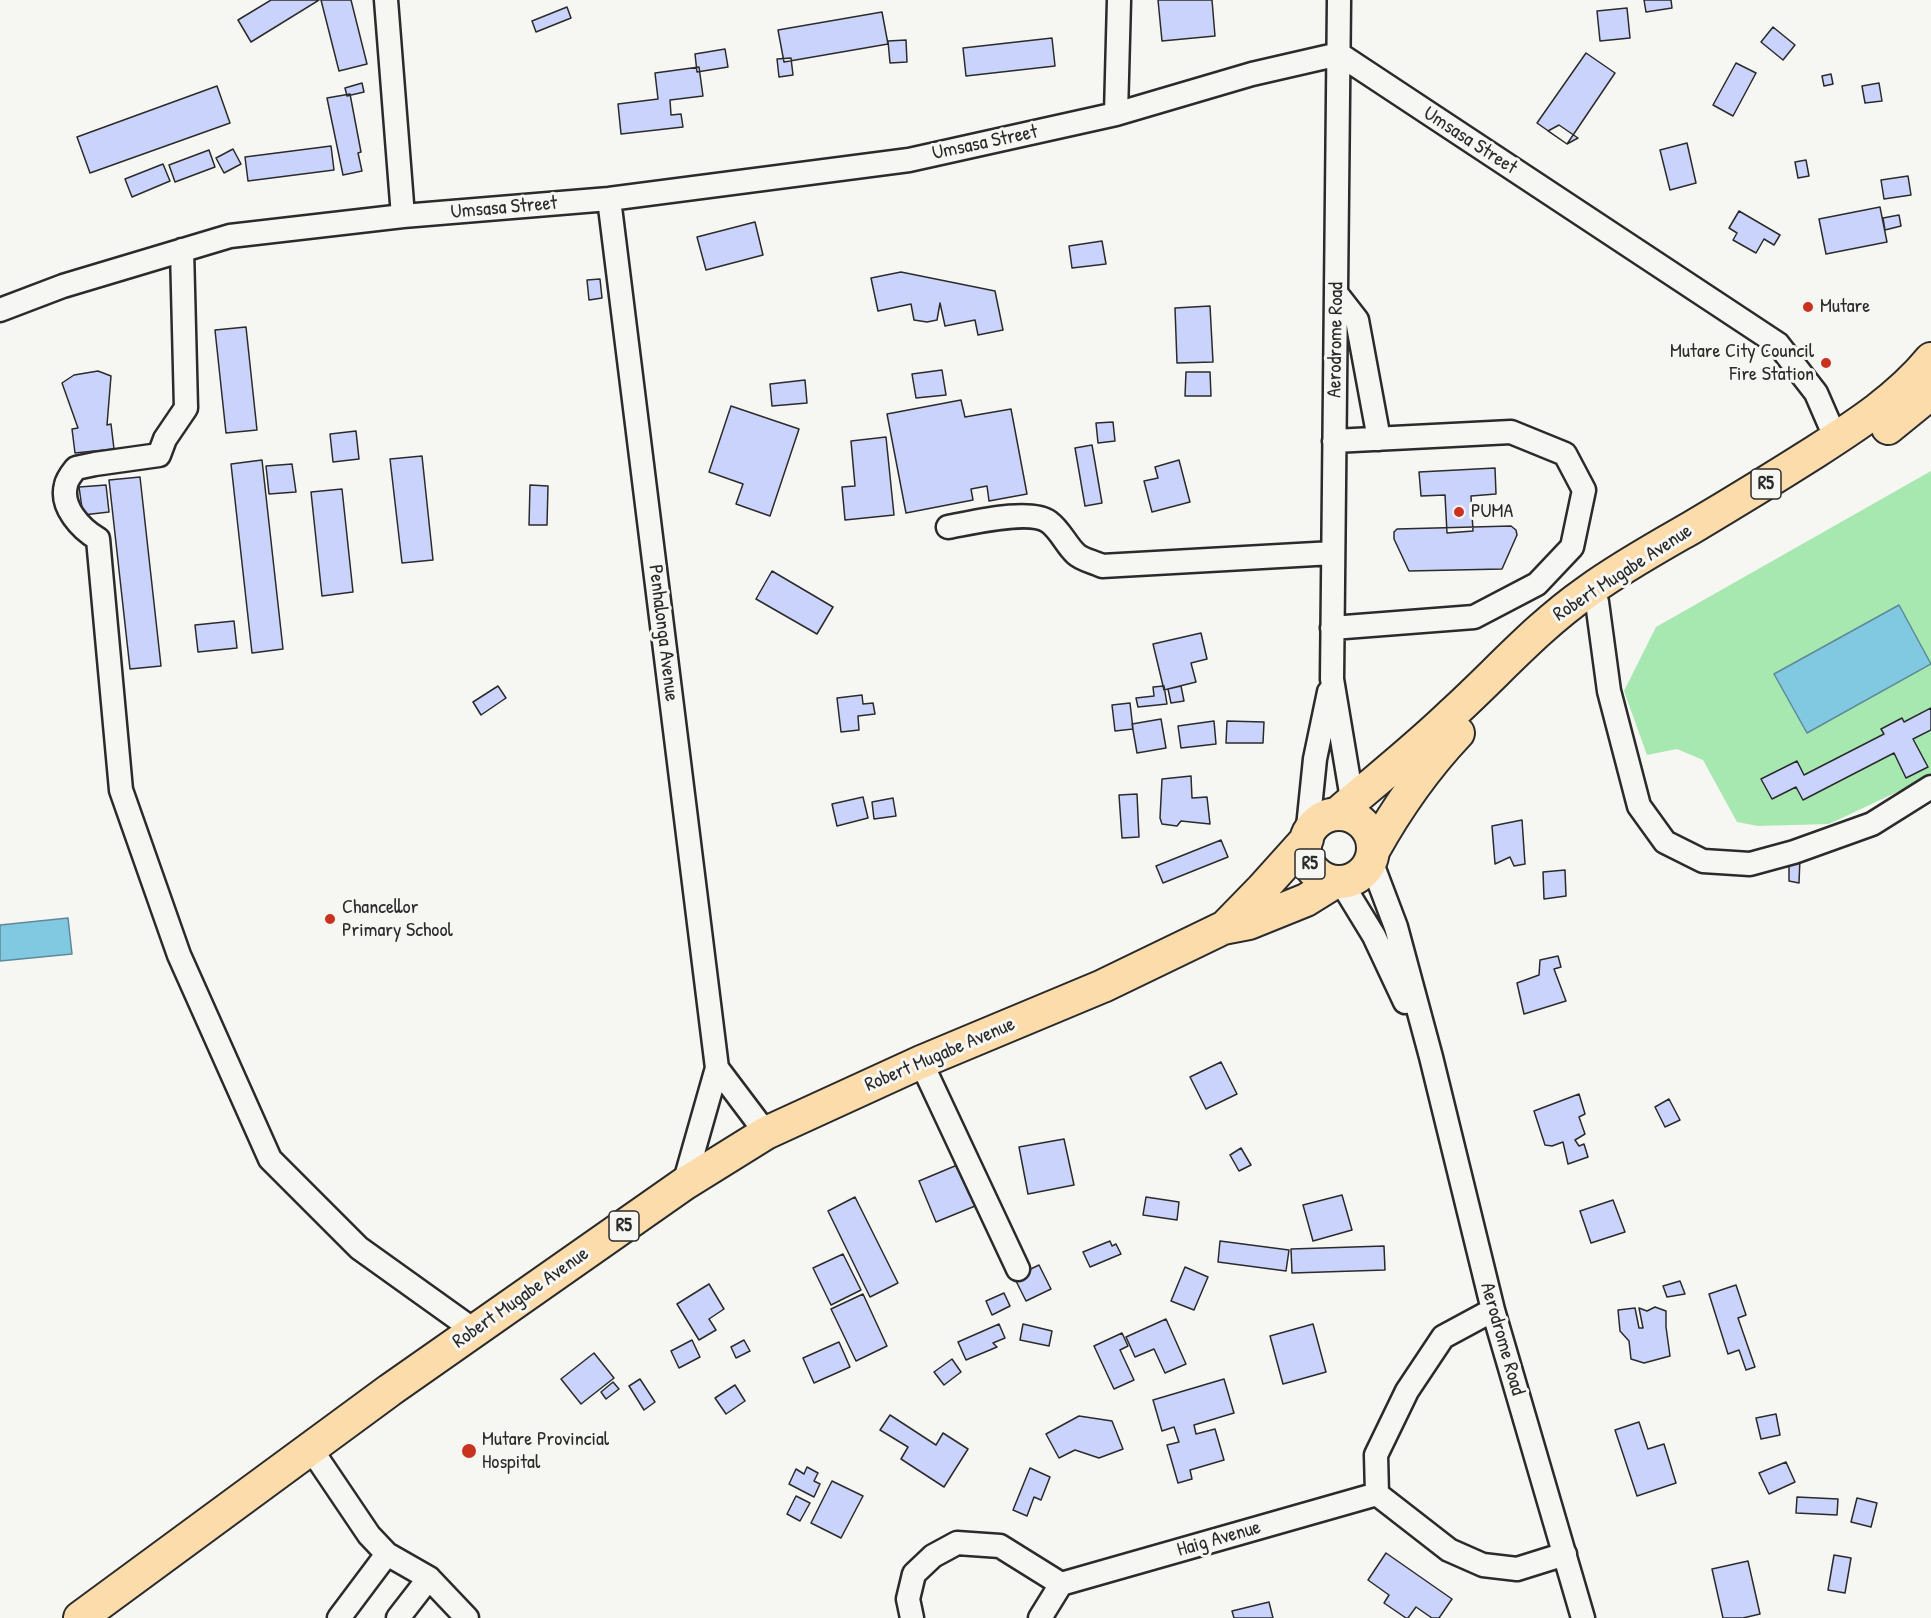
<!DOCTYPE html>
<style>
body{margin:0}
canvas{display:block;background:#f6f6f2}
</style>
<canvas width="1931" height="1618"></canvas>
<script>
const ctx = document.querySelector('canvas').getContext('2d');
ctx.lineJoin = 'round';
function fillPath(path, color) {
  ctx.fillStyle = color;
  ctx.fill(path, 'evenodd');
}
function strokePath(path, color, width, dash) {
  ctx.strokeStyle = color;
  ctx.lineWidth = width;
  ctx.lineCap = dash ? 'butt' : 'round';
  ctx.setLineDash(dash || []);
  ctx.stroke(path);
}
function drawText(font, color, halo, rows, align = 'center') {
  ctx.font = font + ' "Patrick Hand",sans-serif';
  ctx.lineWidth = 6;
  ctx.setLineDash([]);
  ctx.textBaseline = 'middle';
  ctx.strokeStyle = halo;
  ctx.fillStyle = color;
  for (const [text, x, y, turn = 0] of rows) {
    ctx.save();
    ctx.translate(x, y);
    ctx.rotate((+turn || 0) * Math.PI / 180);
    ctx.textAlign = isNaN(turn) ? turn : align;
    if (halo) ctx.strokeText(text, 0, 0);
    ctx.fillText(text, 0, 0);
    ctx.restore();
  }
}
fillPath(new Path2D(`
 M1931,471V776L1829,824L1758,826L1737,822L1703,760L1677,749L1647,755L1624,691L1656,627Z`), '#a7e8b1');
const water = new Path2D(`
 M1899,605L1931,664L1807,733L1774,674Z
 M68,918L72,954L0,961V925Z`);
fillPath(water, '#81c8e1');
strokePath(water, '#5f8998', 1.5);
const building = new Path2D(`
 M271,0H319L251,42L238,20Z
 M321,0H351L367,64L339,71Z
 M1158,0H1212L1215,36L1162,41Z
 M1644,0H1671L1672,8L1646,12Z
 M567,7L571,18L536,32L532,21Z
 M1627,8L1630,38L1600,41L1597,11Z
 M882,12L888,44L784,62L778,30Z
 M1773,27L1795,45L1783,60L1761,42Z
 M1052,38L1055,66L966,76L963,48Z
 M906,40L907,62L890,63L888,41Z
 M725,49L728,67L697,72L695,54Z
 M1586,53L1615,73L1567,144L1537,123Z
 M791,58L793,75L779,77L777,59Z
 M1736,63L1756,73L1733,116L1713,105Z
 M699,67L703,96L670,100L671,115L681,114L683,127L621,134L618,104L658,99L655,73Z
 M1831,74L1833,84L1824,86L1822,76Z
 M362,83L364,92L347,96L345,88Z
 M1879,83L1882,101L1865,103L1862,86Z
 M217,86L230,123L90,173L77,137Z
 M350,94L361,152L358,153L362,171L343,175L327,98Z
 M1559,125L1578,138L1567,144L1548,131Z
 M1687,143L1696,183L1670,190L1660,150Z
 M331,146L334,170L248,181L245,157Z
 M233,149L241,164L224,173L216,158Z
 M209,150L215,167L175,182L169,165Z
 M1806,160L1809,176L1798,178L1795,162Z
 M163,164L170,181L132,197L125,179Z
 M1908,176L1911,195L1884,199L1881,180Z
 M1880,207L1887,242L1826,254L1819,219Z
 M1739,211L1780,235L1774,245L1764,239L1756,253L1733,240L1737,233L1729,228Z
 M1899,215L1901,226L1885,230L1883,218Z
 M755,222L763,255L706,270L697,237Z
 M1102,241L1106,264L1072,268L1069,246Z
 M901,272L995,291L1003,330L978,335L975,320L945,326L940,303L937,320L927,322L914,320L911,304L878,311L871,278Z
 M600,279L602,298L589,300L587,280Z
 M1210,306L1213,362L1177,363L1175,308Z
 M246,327L257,430L226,433L215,330Z
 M942,370L946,395L916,398L912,374Z
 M98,371L111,376L107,425L111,424L114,449L75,453L72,429L78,428L62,383L74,375Z
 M1186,372H1210L1211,396H1185Z
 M805,380L807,403L772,406L770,384Z
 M961,400L965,417L1011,409L1027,494L989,501L987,486L971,489L973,500L906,513L887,414Z
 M731,406L799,429L770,516L736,504L743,484L709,472Z
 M1113,422L1115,441L1098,443L1096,423Z
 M356,431L359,459L333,462L330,434Z
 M886,437L894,515L845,520L842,487L855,486L851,441Z
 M1092,445L1102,503L1085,506L1075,448Z
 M422,456L433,560L402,563L390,459Z
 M262,460L283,649L252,653L231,464Z
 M1179,460L1190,502L1152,512L1144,481L1158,478L1155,467Z
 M292,464L296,492L269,494L266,466Z
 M1495,468L1496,494L1471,496L1473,531L1447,533L1445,495L1421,496L1419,472Z
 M140,477L161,666L130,669L109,480Z
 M106,485L109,512L83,515L79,487Z
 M530,485L548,486L547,525H529Z
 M342,489L353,592L322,596L311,492Z
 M1511,526L1516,530L1517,535L1502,569L1409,571L1394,539V532L1397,529Z
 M772,571L833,607L817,634L756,599Z
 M234,621L237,648L198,652L195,625Z
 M1201,633L1207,659L1191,663L1196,682L1164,690L1153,644Z
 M498,686L506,698L481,715L473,702Z
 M1164,686L1167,704L1138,707L1136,698L1154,696L1153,687Z
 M1181,686L1184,701L1171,703L1168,689Z
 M862,695L863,704L873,703L875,714L858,716L859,730L841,732L837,698Z
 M1130,703L1133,729L1115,731L1112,705Z
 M1931,708V730L1913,739L1928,767L1906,778L1894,753L1803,800L1796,787L1772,799L1761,779L1797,761L1804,775L1884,734L1881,729L1902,718L1904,722Z
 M1161,719L1166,748L1137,753L1132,724Z
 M1214,721L1216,744L1181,748L1178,726Z
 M1227,721L1264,722L1263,743H1226Z
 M1191,776L1192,798L1207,797L1210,824L1181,821L1177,826L1162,824L1160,818L1162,779Z
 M1137,794L1139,837L1122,838L1119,795Z
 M863,797L868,818L837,826L832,804Z
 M893,798L896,816L874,819L872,802Z
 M1522,820L1525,864L1514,866L1510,857L1495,864L1492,826Z
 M1221,840L1228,857L1163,883L1156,866Z
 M1789,857L1800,858L1799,883L1789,881Z
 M1565,870L1566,896L1544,899L1543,872Z
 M1558,956L1561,967L1554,969L1566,1001L1524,1014L1517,983L1539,975L1540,960Z
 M1221,1062L1237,1094L1206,1109L1190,1077Z
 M1579,1094L1585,1114L1579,1117L1585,1134L1575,1140L1579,1146L1584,1144L1588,1157L1568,1164L1563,1142L1552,1146L1545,1145L1534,1111Z
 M1669,1099L1680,1120L1665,1127L1655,1107Z
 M1064,1139L1074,1185L1028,1194L1019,1147Z
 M1241,1148L1251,1165L1239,1171L1230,1155Z
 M962,1163L980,1204L936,1222L919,1181Z
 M1342,1195L1352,1230L1313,1241L1303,1205Z
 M855,1197L898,1283L870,1297L828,1211Z
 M1146,1197L1179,1202L1177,1220L1143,1215Z
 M1613,1200L1625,1232L1591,1243L1580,1211Z
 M1110,1241L1112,1246L1116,1244L1121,1254L1090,1267L1083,1252Z
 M1220,1241L1289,1250L1286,1271L1218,1262Z
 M1384,1246L1385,1270L1292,1273L1291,1249Z
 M843,1254L861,1290L831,1305L813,1268Z
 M1039,1265L1051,1289L1026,1301L1014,1277Z
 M1185,1267L1208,1277L1194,1310L1171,1301Z
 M1680,1281L1685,1294L1667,1297L1663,1286Z
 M709,1284L724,1309L709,1319L716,1330L699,1340L677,1304Z
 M1736,1285L1746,1315L1738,1318L1755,1367L1746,1370L1739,1350L1728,1354L1709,1294Z
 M1004,1293L1010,1306L992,1315L986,1301Z
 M863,1294L887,1346L856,1361L831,1309Z
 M1655,1307L1666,1311V1327L1670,1356L1644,1363L1631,1359L1629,1341L1620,1331L1618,1310L1635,1308L1639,1328H1643L1639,1308L1647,1311Z
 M1166,1319L1186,1364L1165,1373L1154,1349L1135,1357L1126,1337Z
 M999,1324L1005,1338L993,1343L997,1347L966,1360L958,1342Z
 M1023,1324L1052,1331L1049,1346L1020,1340Z
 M1313,1324L1326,1372L1283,1384L1270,1336Z
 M1122,1333L1128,1346L1120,1350L1134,1380L1114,1389L1094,1346Z
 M692,1340L700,1357L679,1368L671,1351Z
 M744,1340L750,1351L736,1358L731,1347Z
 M839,1342L850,1367L814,1383L803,1358Z
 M594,1353L614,1378L581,1404L561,1379Z
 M952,1359L961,1372L944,1385L934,1372Z
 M640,1379L655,1402L644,1410L629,1386Z
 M1224,1379L1234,1413L1194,1425L1196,1434L1215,1429L1224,1460L1190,1470L1192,1479L1178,1483L1167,1445L1179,1442L1174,1427L1162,1431L1153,1400Z
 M613,1382L619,1389L606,1399L601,1392Z
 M735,1385L745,1401L726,1414L715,1398Z
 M1776,1414L1780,1435L1761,1439L1756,1418Z
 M890,1415L936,1445L943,1433L968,1449L944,1487L901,1459L908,1447L880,1430Z
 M1079,1416L1112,1421L1123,1449L1099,1458L1075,1450L1059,1458L1046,1434Z
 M1639,1422L1648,1449L1664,1444L1676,1483L1637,1496L1615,1430Z
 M1786,1462L1795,1482L1769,1494L1759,1473Z
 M807,1467L818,1473L814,1481L820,1484L814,1497L789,1484L796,1469L804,1474Z
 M1030,1468L1050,1477L1041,1500L1034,1497L1027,1516L1013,1510Z
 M832,1481L863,1496L841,1538L811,1523Z
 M796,1496L810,1503L800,1521L787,1514Z
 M1797,1497L1838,1499L1837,1515L1796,1513Z
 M1857,1498L1877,1503L1871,1527L1851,1522Z
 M1386,1553L1452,1599L1439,1618H1432L1416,1607L1408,1618H1406L1384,1603L1389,1595L1368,1580Z
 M1834,1555L1851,1558L1845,1593L1828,1590Z
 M1748,1561L1760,1614L1743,1618H1723L1712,1569Z
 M1269,1602L1273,1618H1234L1232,1611Z`);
fillPath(building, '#cad3fb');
strokePath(building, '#2b2b2b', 1.5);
const minor = new Path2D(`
 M386,0L403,216
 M1339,0L1332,679L1354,811
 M1116,114L1119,0
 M609,199L717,1068L684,1184
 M182,250L186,408L165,439L159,455L95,464L76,468C72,473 67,479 66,485C60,507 81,529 98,539L121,790L179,955L270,1159L359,1248L475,1331
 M1336,293L1357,320L1379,439
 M0,310L63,286L230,236L403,216L609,199L909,160L1116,114L1252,74L1339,54L1778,344L1816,393L1836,439
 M948,527C971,523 1030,508 1049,522C1061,531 1066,545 1076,554C1082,560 1095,562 1102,566L1333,553
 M1597,602L1609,691L1639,806L1665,842L1703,861L1750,864L1794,852L1872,824L1931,787
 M1332,628L1474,617L1537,584L1572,547L1584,490L1565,454L1511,432L1334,441
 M1307,837L1315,759L1329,692
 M1371,861L1396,927L1431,1057L1493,1310L1583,1618
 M1341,882L1374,936L1405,1002
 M921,1062L1018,1269
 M717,1068L766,1133
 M1493,1310L1443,1337L1407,1391L1376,1455L1377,1494L1449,1550L1483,1565L1517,1569L1565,1554
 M311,1449L369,1535L387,1554L429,1578L467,1618
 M339,1618L387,1554
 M398,1618L429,1578
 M912,1618L908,1599L914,1574L933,1556L957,1543L1000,1546L1061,1584
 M1040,1618L1061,1584L1377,1494`);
const highway = new Path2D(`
 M1888,428L1931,393
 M1337,814C1376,780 1416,749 1453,713C1498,672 1537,627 1587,592C1620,568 1656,548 1691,528C1733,503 1774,478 1815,452C1857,425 1899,398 1931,359
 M1305 848a34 34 0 1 1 68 0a34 34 0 1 1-68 0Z
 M1373,851C1397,808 1424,769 1458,733
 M1224,928L1262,889L1307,839
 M80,1618L390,1390L684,1184L766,1133L921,1062L1103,986L1223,928L1249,923L1306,900L1335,882`);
strokePath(minor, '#2b2b2b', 27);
strokePath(highway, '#2b2b2b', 36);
strokePath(minor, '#f6f6f2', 22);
strokePath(highway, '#fddcac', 32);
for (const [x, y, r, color] of [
 [1808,307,6,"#c8321e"],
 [1826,363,6,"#c8321e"],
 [1459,512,6,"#c8321e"],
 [330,919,6,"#c8321e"],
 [469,1451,8,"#c8321e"]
]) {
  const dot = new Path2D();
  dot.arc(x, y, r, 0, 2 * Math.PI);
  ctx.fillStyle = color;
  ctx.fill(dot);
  strokePath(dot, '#f6f6f2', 2);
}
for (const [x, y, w] of [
 [1766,484,30],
 [1310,864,30],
 [624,1226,30]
]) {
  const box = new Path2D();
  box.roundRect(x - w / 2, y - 15, w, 30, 4.5);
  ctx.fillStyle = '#f6f6f2';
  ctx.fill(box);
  strokePath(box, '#2b2b2b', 1.5);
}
drawText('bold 18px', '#2b2b2b', null, [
 ["R5",1766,484],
 ["R5",1310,864],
 ["R5",624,1226]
]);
drawText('20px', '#2b2b2b', '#f6f6f2', [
 ["Umsasa Street",1470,141,33],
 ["Umsasa Street",985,143,-12],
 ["Umsasa Street",504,208,-5],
 ["Aerodrome Road",1336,340,-89],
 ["Robert Mugabe Avenue",1623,573,-33],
 ["Penhalonga Avenue",663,633,83],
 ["Robert Mugabe Avenue",940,1055,-23],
 ["Robert Mugabe Avenue",521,1298,-35],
 ["Aerodrome Road",1502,1339,74],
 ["Haig Avenue",1219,1539,-16]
]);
drawText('20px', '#2b2b2b', '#f6f6f2', [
 ["Mutare",1820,307],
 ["Mutare City Council",1814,352,"right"],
 ["Fire Station",1814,375,"right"],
 ["PUMA",1471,512],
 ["Chancellor",342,908],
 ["Primary School",342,931],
 ["Mutare Provincial",482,1440],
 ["Hospital",482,1463]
], 'left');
</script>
